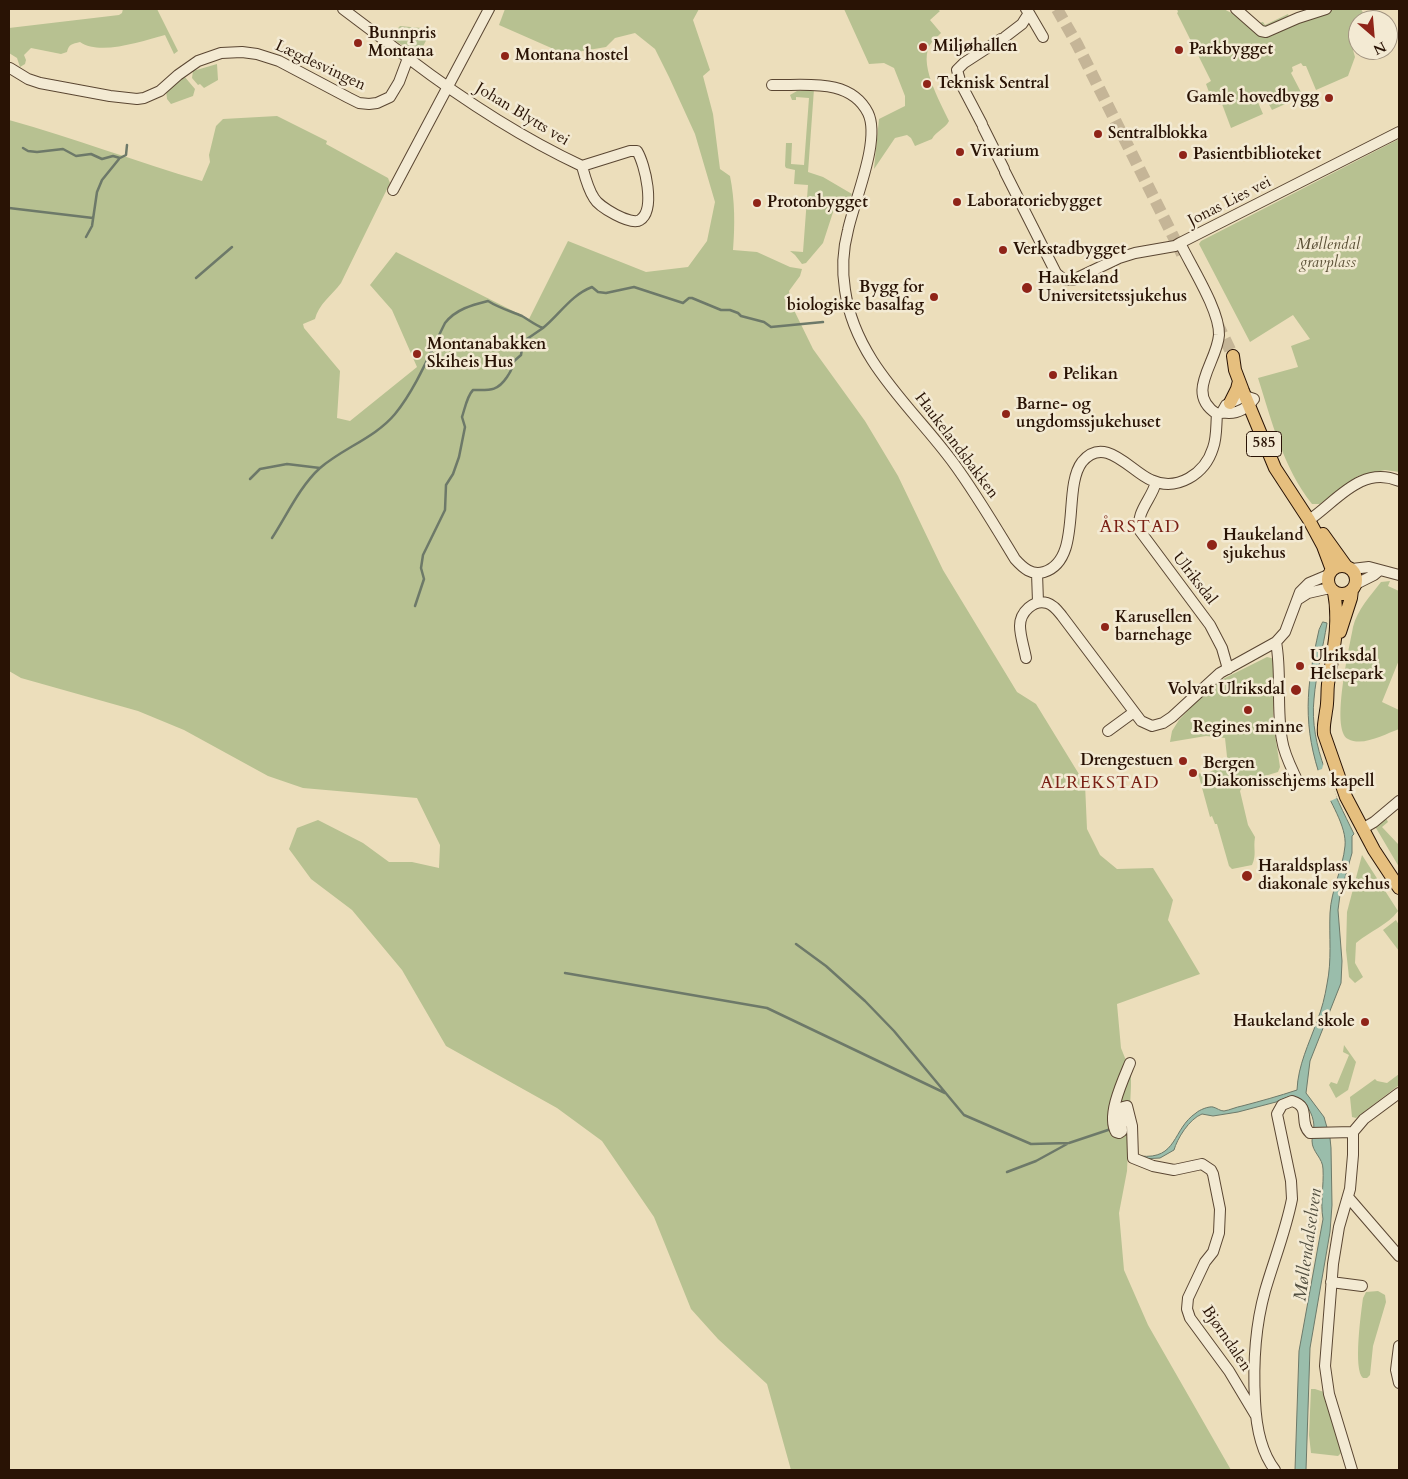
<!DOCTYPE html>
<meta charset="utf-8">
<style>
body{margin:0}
#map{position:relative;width:1408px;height:1479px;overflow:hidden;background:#ecdebb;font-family:Cardo,serif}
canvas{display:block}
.frame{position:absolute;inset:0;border:10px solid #291305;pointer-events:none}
.north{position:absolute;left:1348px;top:10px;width:50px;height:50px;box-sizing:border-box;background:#f3ead3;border:1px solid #a29481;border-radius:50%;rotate:153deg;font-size:14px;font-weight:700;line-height:20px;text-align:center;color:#291305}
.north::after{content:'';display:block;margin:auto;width:18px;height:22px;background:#8f2418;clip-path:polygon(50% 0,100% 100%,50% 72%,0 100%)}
</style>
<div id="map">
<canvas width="1408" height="1479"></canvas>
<div class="frame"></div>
<div class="north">N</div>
</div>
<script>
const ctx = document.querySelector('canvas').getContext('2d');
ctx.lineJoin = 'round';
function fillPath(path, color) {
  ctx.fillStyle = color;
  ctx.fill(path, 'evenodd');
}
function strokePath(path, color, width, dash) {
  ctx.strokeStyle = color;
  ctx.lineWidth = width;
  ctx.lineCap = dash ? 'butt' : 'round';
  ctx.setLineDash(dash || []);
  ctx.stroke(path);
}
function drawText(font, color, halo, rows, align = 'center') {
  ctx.font = font + ' Cardo,serif';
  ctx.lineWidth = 5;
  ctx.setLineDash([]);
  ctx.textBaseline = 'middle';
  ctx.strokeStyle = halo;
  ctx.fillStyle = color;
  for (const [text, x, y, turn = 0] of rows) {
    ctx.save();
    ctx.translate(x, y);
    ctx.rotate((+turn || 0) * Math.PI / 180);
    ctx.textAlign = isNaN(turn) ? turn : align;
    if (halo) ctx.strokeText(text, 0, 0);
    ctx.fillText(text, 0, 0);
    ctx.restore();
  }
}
fillPath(new Path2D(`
 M123,9H157L178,51L174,54L165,35C142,41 100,56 80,42C72,44 69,44 67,52L61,54L31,48L24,55L26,60L25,64L20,67L17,58L9,53V28L119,15L122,13Z
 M505,9H699L693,20L710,70L703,76L713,114L720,169L730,176C735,201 735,225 733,250L757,252L790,267L802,269L800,276L789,291L791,304L813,349L865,421L898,476L943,570L1017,692L1036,704L1085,784L1087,829L1100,855L1117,869L1153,868L1173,900L1168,920L1200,974L1117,1004L1121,1048L1131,1073V1086L1127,1171L1119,1213L1124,1270L1148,1325L1231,1470H791L767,1384L718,1339L691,1309L654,1217L602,1141L557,1108L446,1046L402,970L352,910L311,879L289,849L297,828L318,820L363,843L389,862H412L439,868L440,845L417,798L303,788L268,776L184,730L138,711L21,678L9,671V120C74,138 137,162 202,181L210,162L209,155L216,126L223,119L277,116L327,141L326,144L388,178L390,183L341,283C332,295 318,305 315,319L303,324L304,328L340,371L337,418L350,421L417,367L392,310L370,285L396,252L529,319L568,241L646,272L688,267L707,241L715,202L695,134L669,77L655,49L635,33L615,38L606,47L565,54L499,25Z
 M844,9H937L940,11L930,20L941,33C938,36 935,39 932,42C916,61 940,101 949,121C945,129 936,131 932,139L915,146L911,138L907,135L895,138L874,169L879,119L905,106V96L894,68L884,63L869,64Z
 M1177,9L1181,10C1189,7 1213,7 1222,9C1233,11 1247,27 1263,22L1265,25L1288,14L1289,17L1304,11V9H1361L1367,20H1358V45L1354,47L1353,50L1355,57L1348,76L1316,90L1306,66H1303L1301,63L1292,67L1293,71L1291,73L1303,96L1272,110L1265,97L1257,100L1263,114L1231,128L1222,104L1219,105L1217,101L1213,103L1206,84L1211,81L1177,13L1178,12Z
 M400,26L432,29L418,56L390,37Z
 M217,64L218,80L204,88L200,84L198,85L192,78L193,71Z
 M184,76L195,89L193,96L171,104L167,99L166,89Z
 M814,89L808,172L823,177L852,194L847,202L836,203L823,243L806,263L802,264L795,255L790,251L803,252L808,185L794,184L795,170L786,168L785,166L786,143H792L791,164L804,165L809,98L796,97V100H792L790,95L797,91Z
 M1399,139V472L1385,470L1358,476L1350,481L1320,504H1312C1283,467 1272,422 1258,378L1298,367L1291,346L1310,339L1293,315L1250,342L1199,244L1201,241Z
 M1390,581L1388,586L1399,591V660L1382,702L1399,710V729C1385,734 1363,747 1348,739C1330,730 1350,645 1353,627C1357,610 1371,595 1381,582Z
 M1267,657L1275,659L1273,721L1280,767L1278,772L1245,782L1240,791L1248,825L1255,837C1253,849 1257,854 1252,865L1232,869L1229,866L1217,824H1215L1212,816L1210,817L1198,773L1202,774L1228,766L1225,738L1206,736L1170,742L1172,731L1179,720L1213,684Z
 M1386,818L1388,822L1382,827L1398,844L1399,843V867L1376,828L1377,825Z
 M1362,855L1398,911C1388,925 1370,931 1356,943L1355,963L1363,977L1355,983L1349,977L1346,950L1347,912Z
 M1396,920L1399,925V951L1383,930Z
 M1344,1045L1356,1062L1348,1090L1336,1098L1329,1085L1331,1082L1337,1084L1349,1055L1343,1052Z
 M1399,1074V1085L1356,1118L1352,1117L1350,1097L1375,1079L1377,1081L1387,1083Z
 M1378,1291L1385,1295L1386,1302L1373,1346L1370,1375L1367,1378H1363C1353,1370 1361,1313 1363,1298L1366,1292Z
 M1311,1389H1315L1324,1392L1341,1453L1338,1456L1311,1453L1309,1435Z`), '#b7c191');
const water = new Path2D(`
 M1323,622L1327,623C1323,648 1316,674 1314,699C1309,746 1334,793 1354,834L1352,836V853L1340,895L1338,910L1342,961L1341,983L1310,1061L1306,1093L1324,1117L1330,1138L1331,1148L1332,1205L1330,1232L1310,1348L1306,1470H1295L1299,1351L1323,1219C1320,1202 1324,1186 1323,1169C1323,1158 1312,1152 1312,1141C1312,1138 1313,1137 1313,1134C1316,1121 1311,1112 1304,1101L1288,1097L1276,1102L1238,1112L1213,1116L1202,1114C1189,1119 1177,1139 1174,1150L1160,1158L1142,1159L1140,1156C1178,1160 1172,1129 1196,1113C1199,1110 1209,1106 1213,1107C1217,1108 1220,1111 1224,1111C1230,1110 1236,1107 1242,1106C1261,1101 1279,1096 1297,1090C1298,1065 1309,1044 1317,1021C1322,1009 1325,996 1327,984C1332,960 1329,937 1330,913C1331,890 1343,868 1345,846C1347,826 1329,801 1322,782C1302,726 1306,687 1319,630Z`);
fillPath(water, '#9abdab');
strokePath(water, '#6d7969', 1);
fillPath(new Path2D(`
 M1324,762L1337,798L1328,802L1316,771L1322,769Z`), '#ecdebb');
strokePath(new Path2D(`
 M23,148L28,151L37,152L63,149L76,156L91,154L102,159L113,156L120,158L126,155L127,145
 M9,208L93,218
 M86,237L92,226L97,192L102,180L119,159
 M196,278L232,247
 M524,341L543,328
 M250,479L260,469L287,464L320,468
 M272,538C287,515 300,486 320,468C343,448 375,438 395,414C416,388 430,353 445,323C456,309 472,305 488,301C499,308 510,311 522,316C529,320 535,325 543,328C560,314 571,295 592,287L598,292L606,293L634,287L683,303L689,298H692L721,310H730L738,313L741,316L764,322L771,327L823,322
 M415,606L424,579L421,568L423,555L445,510L446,485L453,474L459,457L465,427L462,417C465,408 467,396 473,390C489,390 497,392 507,377C510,372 513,369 513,362L521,355L522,349
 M796,944L826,966L865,1001L894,1031L964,1115L1031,1144L1069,1143L1111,1129
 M565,973L767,1008L945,1093
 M1007,1172L1036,1161L1067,1144`), '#6d7969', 2.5);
strokePath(new Path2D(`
 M1057,9L1077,44L1182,254
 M1217,323L1233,356`), '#c5b597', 12, [12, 6]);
const minor = new Path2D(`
 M1236,9L1261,31L1266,32L1298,18L1326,9
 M1029,13L1043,37
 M1005,37L1022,24L1029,13L1026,9
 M408,58C462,99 520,137 582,166
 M10,68L28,79L40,83L110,96L137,99L144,98L160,91L178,75L198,61L221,53L242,52L257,54L279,61L349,98L359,103L369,104L377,103L390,97L399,82L408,58L343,9
 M772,85C804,86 850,77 868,113C881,140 854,201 848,230C843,249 842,271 845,290C855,361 912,407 952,461C975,492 995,526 1015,559C1023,568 1032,576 1044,572C1083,560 1062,488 1082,462C1105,434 1131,472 1151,480C1177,492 1205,474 1213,448C1217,437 1216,425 1217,414
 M982,124L961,84L957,70L964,63L1001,39
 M983,127L1004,169
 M630,151H637C645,164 656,210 640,220C631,226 599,207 594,198C588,189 585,177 582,166Z
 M1005,172L1056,273L1063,279L1073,280L1119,258L1135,253L1175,246L1180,243
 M393,190L489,9
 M1217,414C1184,393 1217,363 1219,335C1220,311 1191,266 1180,243L1399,132
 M1217,414C1222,412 1224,413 1229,413C1239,413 1248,407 1254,399L1245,396L1226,405L1222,412
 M1156,482C1152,499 1135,512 1140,531L1210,625L1222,648L1228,669
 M1309,520C1337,501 1361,465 1399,481
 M1352,569L1369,567L1399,575
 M1037,573L1038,602
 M1356,584L1374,575L1380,570
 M1297,600L1308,593L1330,588
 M1276,642C1282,674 1276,707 1282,740C1284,754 1291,767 1297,780
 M1026,658C1024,647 1020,636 1020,626C1020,612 1034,599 1047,603C1054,605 1058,611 1062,616L1141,721L1152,726L1163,723L1172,717L1220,673L1276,642L1285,632L1300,592L1309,583L1328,575
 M1108,731L1134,712
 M1362,829L1374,822L1399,801
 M1130,1063C1123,1080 1106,1116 1116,1132L1119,1133L1122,1131L1121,1111L1123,1107L1127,1106L1132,1126L1133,1158L1153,1166L1174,1170L1202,1164L1211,1170L1213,1174L1220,1209L1219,1233L1213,1252L1205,1262L1188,1298L1187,1309L1190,1318L1229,1371L1256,1416
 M1348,1197L1399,1256
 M1331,1282L1362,1286
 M1399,1346L1396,1370L1399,1383
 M1275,1470C1261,1452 1256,1425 1255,1401C1253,1364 1255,1327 1265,1291C1274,1260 1286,1230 1292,1199L1291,1181L1277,1114L1282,1105L1292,1101C1312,1107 1298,1122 1310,1133L1353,1132
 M1352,1470L1329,1394L1325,1366L1333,1264L1339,1227L1350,1189L1353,1155V1132L1364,1119L1399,1093`);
const major = new Path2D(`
 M1233,356L1235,370L1243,391L1270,456L1275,468L1309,520L1323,546L1332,570
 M1230,403L1237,389L1239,381
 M1323,534L1346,566
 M1328 580a14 14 0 1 1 28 0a14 14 0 1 1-28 0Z
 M1334,592C1340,623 1333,653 1328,684C1327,693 1328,702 1326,711C1325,720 1323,725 1324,734L1346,797L1374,850L1399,888
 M1340,632L1351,598L1352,590`);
strokePath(minor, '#5a4632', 12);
strokePath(major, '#291305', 14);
strokePath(minor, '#f3ead3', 10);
strokePath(major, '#e6bf7e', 12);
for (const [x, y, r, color] of [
 [358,43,5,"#8f2418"],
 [923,47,5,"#8f2418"],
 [1179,50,5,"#8f2418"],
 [505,56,5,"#8f2418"],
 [927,84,5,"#8f2418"],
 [1329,98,5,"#8f2418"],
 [1098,134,5,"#8f2418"],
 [960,152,5,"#8f2418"],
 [1183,155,5,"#8f2418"],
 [957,202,5,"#8f2418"],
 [757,203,5,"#8f2418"],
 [1003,250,5,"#8f2418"],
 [1027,288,6,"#8f2418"],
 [934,297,5,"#8f2418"],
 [417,354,5,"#8f2418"],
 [1053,375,5,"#8f2418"],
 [1006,414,5,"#8f2418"],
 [1212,545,6,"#8f2418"],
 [1105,627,5,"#8f2418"],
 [1300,666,5,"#8f2418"],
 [1296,690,6,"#8f2418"],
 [1248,710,5,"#8f2418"],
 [1183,761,5,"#8f2418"],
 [1193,773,5,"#8f2418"],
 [1247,876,6,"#8f2418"],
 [1365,1022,5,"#8f2418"]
]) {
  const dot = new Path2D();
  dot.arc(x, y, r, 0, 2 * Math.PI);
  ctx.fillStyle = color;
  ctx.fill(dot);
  strokePath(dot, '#f3ead3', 2);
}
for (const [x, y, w] of [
 [1264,444,35]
]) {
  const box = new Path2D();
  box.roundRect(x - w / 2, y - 12.5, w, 25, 4);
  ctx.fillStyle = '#f3ead3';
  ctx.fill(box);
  strokePath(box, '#291305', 1);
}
drawText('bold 15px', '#291305', null, [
 ["585",1264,444]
]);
drawText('bold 16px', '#291305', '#f3ead3', [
 ["Bunnpris",368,34],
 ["Montana",368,52],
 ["Miljøhallen",933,47],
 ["Parkbygget",1189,50],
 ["Montana hostel",515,56],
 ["Teknisk Sentral",937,84],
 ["Gamle hovedbygg",1319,98,"right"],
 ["Sentralblokka",1108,134],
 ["Vivarium",970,152],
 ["Pasientbiblioteket",1193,155],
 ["Laboratoriebygget",967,202],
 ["Protonbygget",767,203],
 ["Verkstadbygget",1013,250],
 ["Haukeland",1038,279],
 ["Universitetssjukehus",1038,297],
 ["Bygg for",924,288,"right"],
 ["biologiske basalfag",924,306,"right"],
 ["Montanabakken",427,345],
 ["Skiheis Hus",427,363],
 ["Pelikan",1063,375],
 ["Barne- og",1016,405],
 ["ungdomssjukehuset",1016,423],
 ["Haukeland",1223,536],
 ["sjukehus",1223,554],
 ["Karusellen",1115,618],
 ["barnehage",1115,636],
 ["Ulriksdal",1310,657],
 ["Helsepark",1310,675],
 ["Volvat Ulriksdal",1285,690,"right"],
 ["Regines minne",1248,728,"center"],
 ["Drengestuen",1173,761,"right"],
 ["Bergen",1203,764],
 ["Diakonissehjems kapell",1203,782],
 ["Haraldsplass",1258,867],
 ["diakonale sykehus",1258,885],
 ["Haukeland skole",1355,1022,"right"]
], 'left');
drawText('16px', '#291305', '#f3ead3', [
 ["Lægdesvingen",320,66,25],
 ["Johan Blytts vei",522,115,31],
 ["Jonas Lies vei",1230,202,-27],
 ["Haukelandsbakken",956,446,53],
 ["Ulriksdal",1194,579,52],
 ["Bjørndalen",1226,1339,56]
]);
drawText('italic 16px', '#5b5036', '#f3ead3', [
 ["Møllendal",1328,245],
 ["gravplass",1328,263]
]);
ctx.letterSpacing = '1px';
drawText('18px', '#7a1f14', '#f3ead3', [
 ["ÅRSTAD",1140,528],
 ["ALREKSTAD",1100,784]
]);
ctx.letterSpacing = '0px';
drawText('italic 18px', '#514e3f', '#f3ead3', [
 ["Møllendalselven",1309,1245,-82]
]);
</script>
